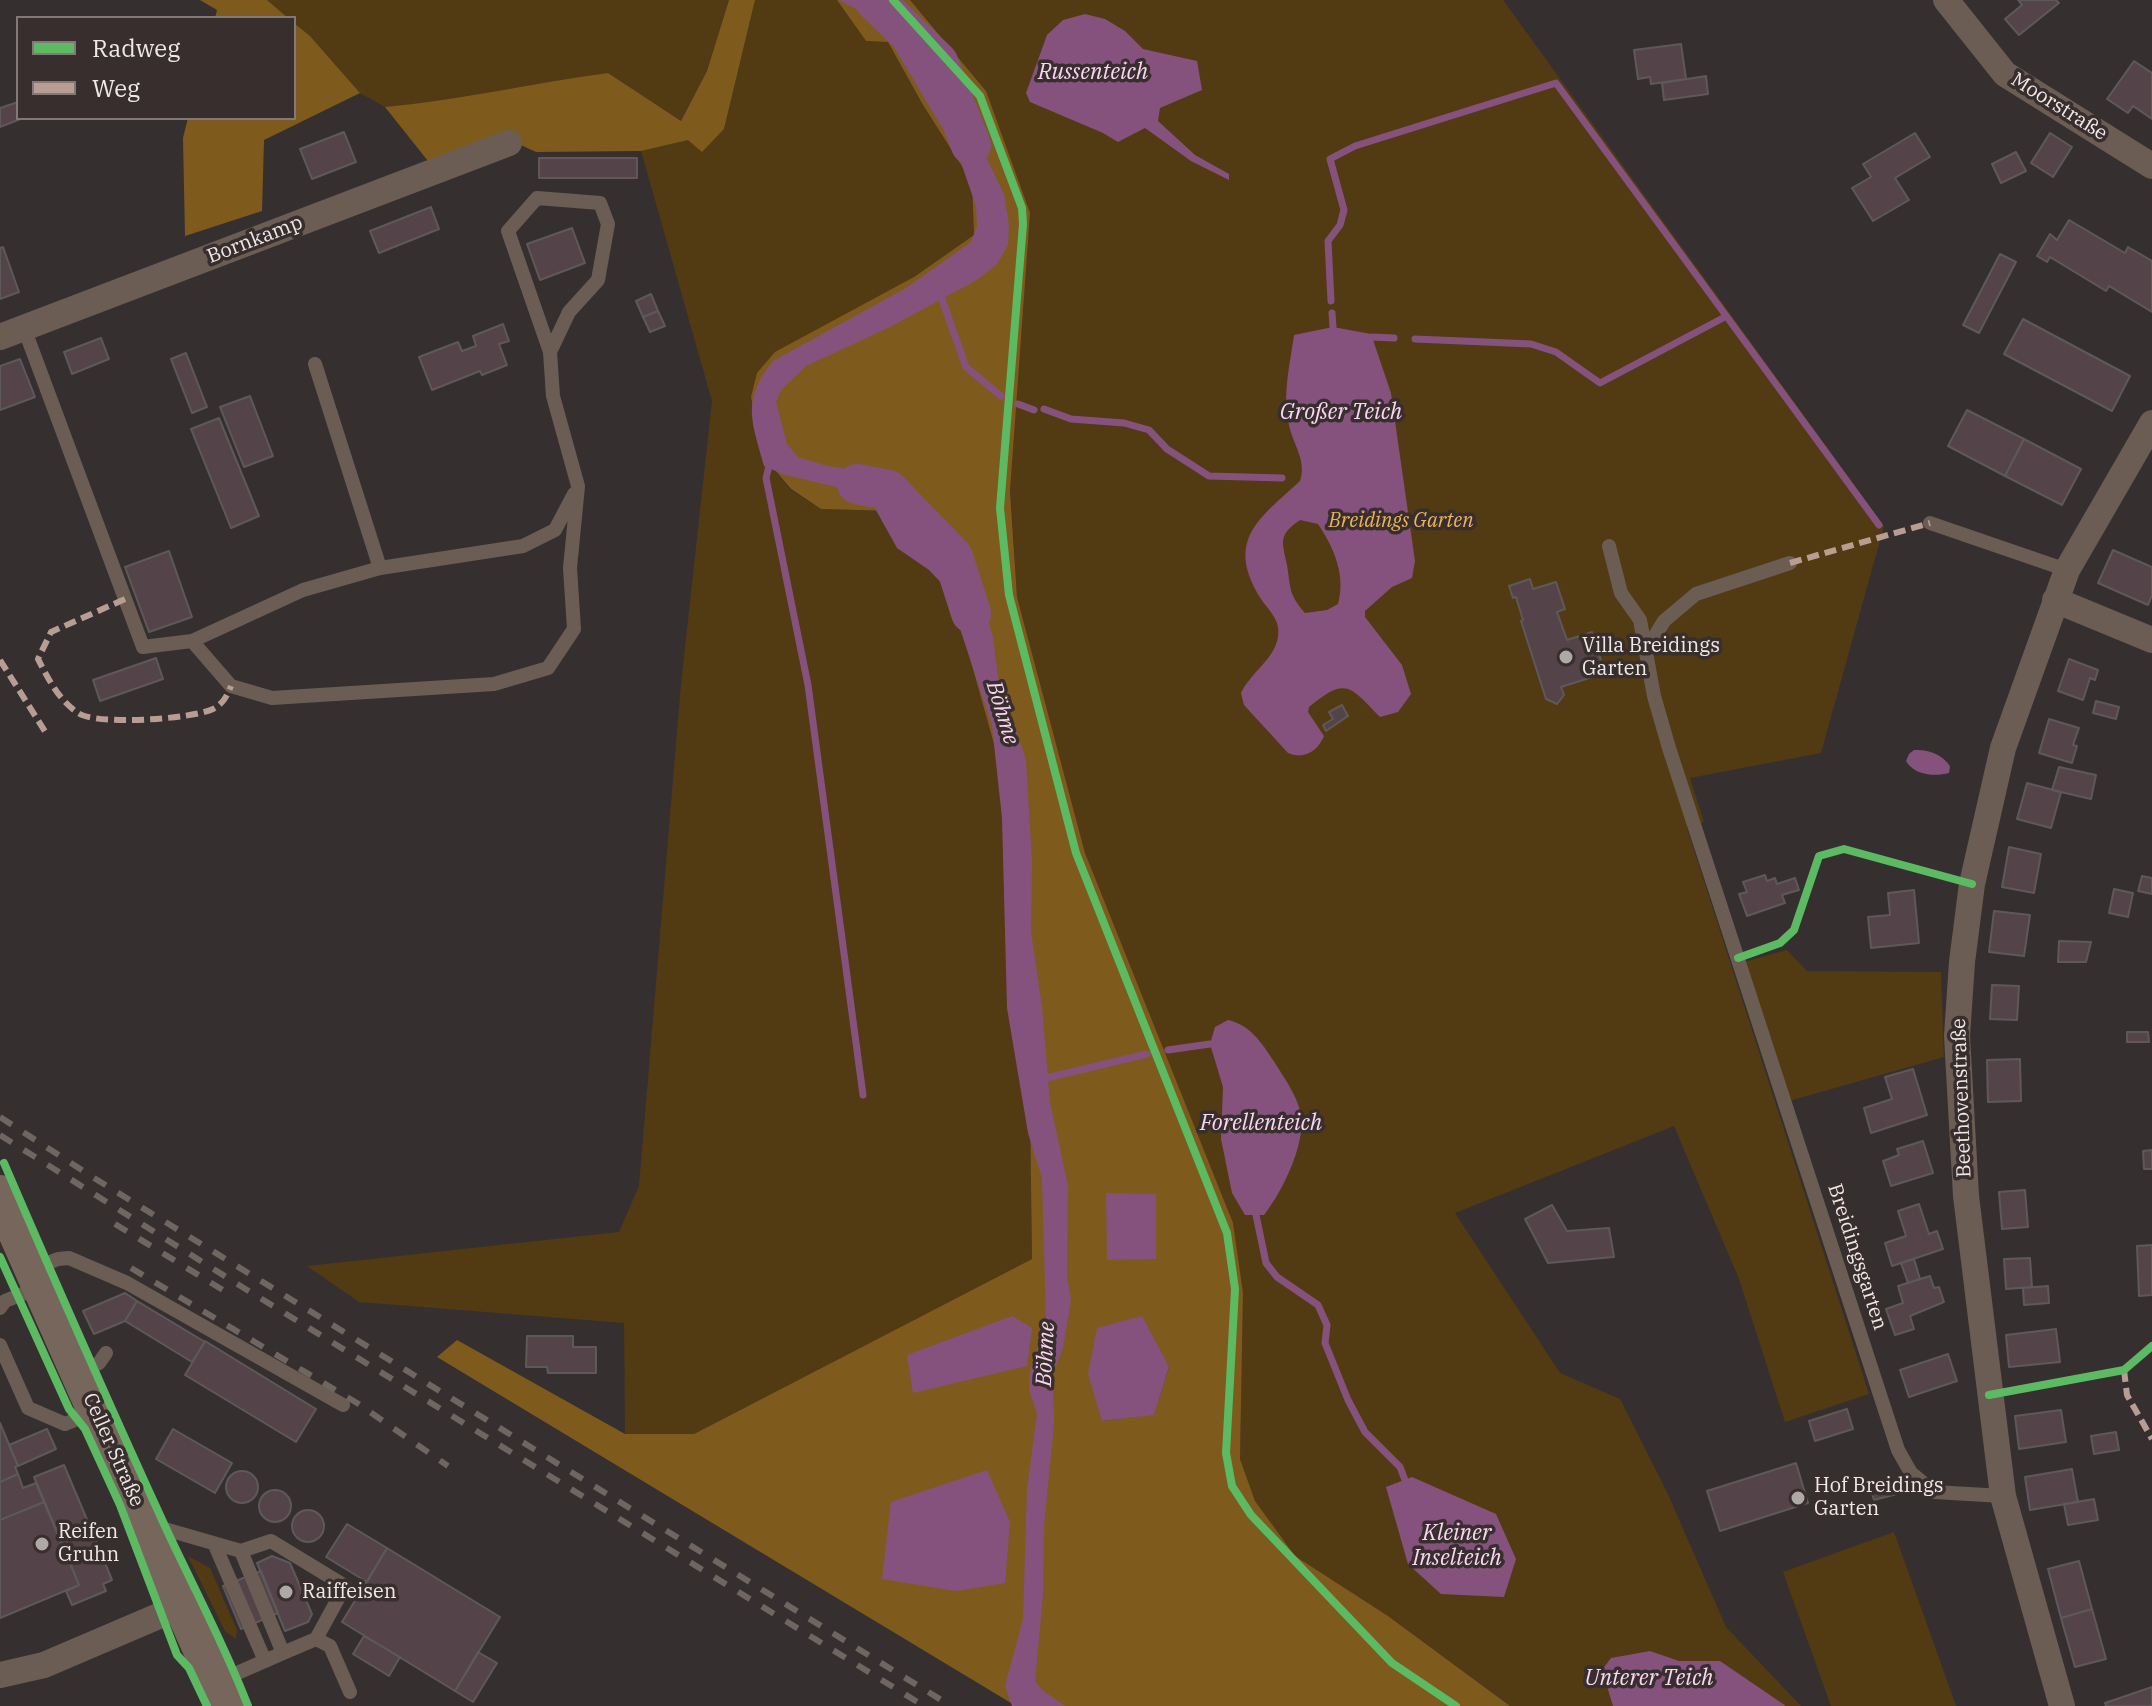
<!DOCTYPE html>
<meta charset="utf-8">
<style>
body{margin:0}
#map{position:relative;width:2152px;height:1706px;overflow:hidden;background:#35302f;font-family:"IBM Plex Serif",serif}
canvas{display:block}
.legend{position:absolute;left:16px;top:16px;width:280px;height:104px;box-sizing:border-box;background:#372e2d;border:2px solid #817877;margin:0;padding:10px 14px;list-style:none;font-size:24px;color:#efe8e7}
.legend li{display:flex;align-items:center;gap:16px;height:40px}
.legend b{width:40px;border:2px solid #817877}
</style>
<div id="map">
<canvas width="2152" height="1706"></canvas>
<ul class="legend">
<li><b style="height:10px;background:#5cba63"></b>Radweg</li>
<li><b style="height:10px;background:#b99d93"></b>Weg</li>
</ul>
</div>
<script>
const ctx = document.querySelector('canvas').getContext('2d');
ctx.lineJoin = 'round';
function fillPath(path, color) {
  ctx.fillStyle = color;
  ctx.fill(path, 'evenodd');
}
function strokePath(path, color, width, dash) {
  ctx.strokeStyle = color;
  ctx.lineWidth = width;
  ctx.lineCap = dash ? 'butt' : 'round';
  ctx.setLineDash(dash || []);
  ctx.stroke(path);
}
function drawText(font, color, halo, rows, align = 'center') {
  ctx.font = font + ' "IBM Plex Serif",serif';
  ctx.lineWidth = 7;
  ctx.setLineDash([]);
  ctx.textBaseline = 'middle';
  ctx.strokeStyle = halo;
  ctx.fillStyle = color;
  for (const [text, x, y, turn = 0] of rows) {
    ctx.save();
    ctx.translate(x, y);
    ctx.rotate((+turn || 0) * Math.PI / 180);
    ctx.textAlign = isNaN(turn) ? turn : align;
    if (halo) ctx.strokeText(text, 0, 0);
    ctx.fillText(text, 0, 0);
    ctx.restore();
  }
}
fillPath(new Path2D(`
 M267,0H729L707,71L681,121L608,73L446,102L385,107L360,93L310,36L294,23V18H288Z
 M755,0H837L866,41L888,42L923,105L972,182L974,235L914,277L764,457L791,490L821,509L893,511L942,559L1003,776L1030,1112L1032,1259L694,1434H625L624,1323L359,1302L307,1266L619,1232L639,1186L681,684L712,401L641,151L724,129Z
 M910,0H1503L1884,526L1821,753L1690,778L1704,822L1687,828L1869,1394L1785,1422L1739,1279L1674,1126L1455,1213L1560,1373L1620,1399L1667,1492L1726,1627L1801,1706H1510L1388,1616L1295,1556L1255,1501L1240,1459L1243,1293L1085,853L1017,597L986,91Z
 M1787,950L1807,971L1941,972L1944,1057L1789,1101L1744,962Z
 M1894,1532L1956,1706H1831L1783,1572Z
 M188,1556L210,1568L237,1630L236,1639L225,1631Z`), '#523a13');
fillPath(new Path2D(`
 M200,0H267L288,18H215L217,10Z
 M729,0H755L724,129L702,152L688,140L641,151L536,152L510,140L428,161L385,107C460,100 534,83 608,73L681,121L707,71Z
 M837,0H910L986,91L1030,213L1010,490L1017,597L1085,853L1233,1223L1243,1293L1240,1459L1255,1501L1295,1556L1388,1616L1510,1706H1016L437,1357L457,1340L625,1434H694L1032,1259L1030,1112L1003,776L942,559L893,511L821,509L791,489L764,457L751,397L757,373L775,352L914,277L974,235L972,182L923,105L888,42L866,41ZM1169,1367L1154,1414L1103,1421Z
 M294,23L310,36L360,93L264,140L262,211L185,236L183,138L188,118H294Z`), '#7e5b1d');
fillPath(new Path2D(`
 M839,0H880L923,49L937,77L957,102L987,159L1004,194L1009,225L1008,245L997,264L977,280L890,327L806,366L781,390L776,402L787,444L798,457L827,466L857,470L885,481L898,495L911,518L960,566L985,609L993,637L998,677L1026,760L1032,862L1031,932L1042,1007L1050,1103L1068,1185L1067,1276L1071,1300L1063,1348L1053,1373L1054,1424L1044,1526L1043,1595L1035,1681L1042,1690L1065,1706H1012L1005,1686L1023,1619L1027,1488L1037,1414L1029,1389L1030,1371L1046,1321L1045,1288L1042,1178L1028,1133L1007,1008L1002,818L992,726L947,589L929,570L897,548L867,494L785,475L764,466C752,421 741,401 773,361L906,288L971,242L977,226L976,206L958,154L886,34L860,11Z
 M1085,14L1105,19L1125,31L1143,49L1197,61L1202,90L1160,108L1158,121L1195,155L1229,174V180L1191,161L1145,128L1118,142L1103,133L1030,102L1026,93L1047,35L1063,20Z
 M1333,327L1371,334L1391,393L1415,561L1412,578L1392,587L1365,611V617L1402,665L1411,694L1398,712L1380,717C1350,686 1346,676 1309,707L1308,712L1324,736C1318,751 1304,760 1288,753L1244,705L1241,693C1251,672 1274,660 1278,637C1281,620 1269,611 1261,599C1224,540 1260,518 1300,481C1307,460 1293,445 1289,425C1282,396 1290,364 1294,335ZM1300,520L1318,524C1334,548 1346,575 1338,604L1327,610L1305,613C1288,593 1291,589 1287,565C1282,541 1278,535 1300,520Z
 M1914,750C1928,749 1942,754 1950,766L1949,773C1934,777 1914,775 1906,761L1909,754Z
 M1228,1020C1250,1025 1261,1042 1273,1060C1283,1076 1299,1098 1301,1116C1305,1146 1282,1192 1264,1215H1245L1232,1193L1221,1139L1223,1087L1210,1044L1215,1027Z
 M1106,1193L1156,1194V1259L1107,1260Z
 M1012,1316L1032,1328L1027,1366L913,1393L907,1355Z
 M1142,1316L1169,1367L1154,1415L1102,1421L1088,1374L1097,1328Z
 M987,1470L1010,1522L1005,1583L956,1591L882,1579L891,1502Z
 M1412,1477L1496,1514L1516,1559L1504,1597L1441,1594L1408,1564L1386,1487Z
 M1650,1651L1679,1661H1720L1786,1706H1613L1602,1670L1611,1658Z`), '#85527d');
strokePath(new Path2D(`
 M939,291L966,367L1001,396
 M1331,301L1328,241L1340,225L1344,210L1330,159L1355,146L1556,83L1879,525
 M1332,313L1333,327
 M1372,337L1394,338
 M1415,339L1531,344L1556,352L1600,383L1723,318
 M1018,404L1034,410
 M1044,409L1071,419L1124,423L1149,430L1167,449L1209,476L1282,478
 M770,462L766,478L808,685L863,1095
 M1168,1050L1210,1044
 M1042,1079L1147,1054
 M1256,1215L1266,1263L1277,1277L1318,1305L1327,1325L1325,1343L1348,1400L1365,1432L1400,1467L1405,1480`), '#85527d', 7);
strokePath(new Path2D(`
 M874,0L938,62L971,145
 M857,484L888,490L953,557L971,613`), '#85527d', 40);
const building = new Path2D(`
 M2018,0H2056L2059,3L2019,35L2005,19L2022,5Z
 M1681,44L1686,79L1651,84L1650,77L1638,79L1634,50Z
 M2134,61L2152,73V119L2133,106L2128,113L2107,99Z
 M1706,76L1708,94L1664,100L1662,83Z
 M18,102V118H23L0,127V108Z
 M344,132L356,162L312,179L300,149Z
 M1915,133L1930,157L1895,178L1909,200L1873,221L1852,188L1871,177L1863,164Z
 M2050,133L2072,147L2053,177L2031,163Z
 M2016,152L2026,171L2001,183L1992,164Z
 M539,158H637V178H539Z
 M431,207L439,229L379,253L370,231Z
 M2069,220L2125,253L2128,247L2152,261V312L2109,286L2106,291L2050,257L2047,262L2037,256L2050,234L2057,240Z
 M572,228L585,263L540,280L527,244Z
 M3,247L19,292L0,299V248Z
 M2000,254L2016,262L1979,333L1963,325Z
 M651,294L658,311L643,317L636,301Z
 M658,311L665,326L650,332L643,317Z
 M2023,319L2130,376L2112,411L2004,354Z
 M503,324L509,341L499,344L507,365L482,375L480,371L432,390L419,357L458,342L462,351L476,346L473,336Z
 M101,338L109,359L72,374L64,352Z
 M186,353L207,407L192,413L171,359Z
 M20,359L35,397L0,410V366Z
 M250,396L273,456L244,467L220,407Z
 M1967,410L2024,439L2005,476L1948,446Z
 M219,418L259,516L231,528L191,429Z
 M2024,439L2081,469L2062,505L2005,476Z
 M2113,550L2152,567V595L2148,605L2098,583Z
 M169,551L192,617L149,632L125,567Z
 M1530,579L1533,589L1556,582L1565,609L1557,612L1567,640L1592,632L1605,673L1561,687L1564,695L1557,704L1546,699L1521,621L1523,620L1516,597L1513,598L1509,586Z
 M156,658L163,679L100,701L93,680Z
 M2069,659L2098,670L2095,680L2090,678L2083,700L2058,691Z
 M2096,701L2119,707L2116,719L2093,713Z
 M1342,705L1348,716L1326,731L1323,725L1333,719L1329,712Z
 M2049,719L2079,728L2073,745L2077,746L2072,763L2039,753Z
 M2059,767L2096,775L2091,799L2052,790Z
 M2027,783L2061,792L2051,828L2017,819Z
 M2009,847L2041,854L2034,893L2002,887Z
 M1765,875L1767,881L1775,878L1777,884L1795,878L1799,890L1782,895L1785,903L1747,916L1739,894L1747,892L1743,882Z
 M2142,876L2152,878V894L2138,891Z
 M2114,889L2133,893L2128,917L2109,913Z
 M1914,890L1919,943L1871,948L1868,917L1890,915L1888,893Z
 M1994,911L2030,915L2024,956L1989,952Z
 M2059,941L2091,942L2086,962H2058Z
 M1992,985L2019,986L2017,1020L1990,1019Z
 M2127,1032H2148L2149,1042H2127Z
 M2020,1059L2021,1101L1988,1102L1987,1060Z
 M1913,1069L1927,1115L1871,1133L1864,1108L1892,1099L1885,1077Z
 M1923,1141L1933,1173L1891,1186L1883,1161L1899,1155L1897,1149Z
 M2152,1150V1169H2144L2143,1151Z
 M2025,1190L2028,1227L2002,1229L1999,1192Z
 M1919,1204L1929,1234L1937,1231L1943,1249L1892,1266L1885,1243L1906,1236L1898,1211Z
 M1552,1205L1567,1231L1609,1228L1614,1257L1548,1263L1525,1219Z
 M2152,1245V1295L2139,1296L2137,1246Z
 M2030,1258L2032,1287L2006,1289L2004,1259Z
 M1914,1259L1920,1279L1908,1283L1901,1263Z
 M1930,1276L1934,1288L1939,1287L1944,1302L1910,1316L1914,1329L1895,1335L1886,1309L1903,1303L1898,1286Z
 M2048,1286L2049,1303L2024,1305L2023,1288Z
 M125,1293L137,1301L125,1321L94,1334L83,1311Z
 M137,1301L205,1342L192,1362L125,1321Z
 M2056,1329L2060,1362L2009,1367L2006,1335Z
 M527,1336H573V1347H596V1373H548L547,1367H526Z
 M205,1341L316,1409L296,1442L185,1375Z
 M1948,1354L1957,1381L1909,1397L1900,1370Z
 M1847,1409L1853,1429L1815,1441L1809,1421Z
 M2061,1410L2066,1442L2019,1449L2015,1416Z
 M0,1423L18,1466L15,1467L18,1474L0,1482Z
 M47,1429L56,1449L18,1466L9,1445Z
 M173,1429L232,1463L215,1493L156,1459Z
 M2116,1432L2119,1450L2094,1454L2091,1436Z
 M1796,1463L1808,1503L1720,1531L1707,1491Z
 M64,1465L88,1522L58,1534L34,1477Z
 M2072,1469L2078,1502L2030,1510L2025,1477Z
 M226 1487a16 16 0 1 1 32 0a16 16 0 1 1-32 0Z
 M18,1474L23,1488L36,1483L44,1502L0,1520V1482Z
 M1893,1481L1897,1494L1874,1500L1870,1487Z
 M259 1506a16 16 0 1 1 32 0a16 16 0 1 1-32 0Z
 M2094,1499L2098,1520L2068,1525L2064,1504Z
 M44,1502L79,1585L0,1618V1520Z
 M292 1526a16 16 0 1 1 32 0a16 16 0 1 1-32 0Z
 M88,1522L99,1548L69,1560L58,1534Z
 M347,1524L387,1548L367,1582L326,1557Z
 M99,1548L112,1580L103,1584L106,1591L72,1605L66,1591L79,1585L69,1560Z
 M387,1548L500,1617L455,1691L342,1622Z
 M272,1556L290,1563L312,1614L308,1622L285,1631L257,1563Z
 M2079,1561L2092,1609L2061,1618L2048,1569Z
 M261,1571L278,1613L241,1629L223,1586Z
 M2092,1609L2106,1659L2075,1667L2061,1618Z
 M364,1636L400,1657L389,1676L353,1654Z
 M478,1652L497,1663L473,1702L455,1691Z
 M2152,1687V1706H2106L2105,1703Z`);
fillPath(building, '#544449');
strokePath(building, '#5e5959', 2);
strokePath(new Path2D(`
 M24,328L143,647L192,641L231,686L272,698L494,684L548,668L574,629L570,568L578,486L553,396L550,352L569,312L598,280L608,224L600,203L537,198L508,231L550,352
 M315,364L380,568
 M1930,523L2067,570
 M1609,546L1621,593L1640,620L1654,696L1669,748L1898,1450L1911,1473L1934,1492L2003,1496
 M192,641L303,590L380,568L523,546L555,530L574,494
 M1647,649L1664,621L1696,594L1790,563
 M35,1268L58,1259L69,1258L127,1283L343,1405
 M0,1308L5,1301L40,1287
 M0,1345L28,1408L65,1424L96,1411
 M79,1373L99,1363L106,1353
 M154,1526L241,1551L283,1653L219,1681
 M214,1543L265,1661
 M241,1551L271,1541L345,1586L316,1639L283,1653
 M316,1639L330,1646L350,1692`), '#6b5d54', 14);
strokePath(new Path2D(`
 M1946,0L2005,74L2152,166
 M0,337L509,143
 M2055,600L2152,640
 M0,1675L44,1665L182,1606
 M2062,1706L2003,1496L1966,1196L1957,1036L1962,962L1972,884L2003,748L2067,570L2152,423`), '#6b5d54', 26);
strokePath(new Path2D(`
 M0,1194L227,1706`), '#77665c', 38);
strokePath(new Path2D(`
 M0,1117L94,1178L951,1706
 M0,1135L239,1285L924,1706
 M115,1224L231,1295
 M131,1268L357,1403L448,1466`), '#706661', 6, [14, 14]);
strokePath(new Path2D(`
 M1790,563L1930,523
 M125,599L51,632L38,659C49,680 58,699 78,713C97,726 192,719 213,709C223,704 227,696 231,686
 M0,660L46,733
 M2124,1370L2127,1395L2152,1439`), '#b99d93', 6, [12, 6]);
strokePath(new Path2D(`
 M893,0L980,96L1022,208L1023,224L1000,508L1009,595L1076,853L1227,1233L1235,1289L1226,1453L1232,1486L1251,1515L1392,1663L1456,1706
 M1738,958L1780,943L1794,930L1819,856L1844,849L1972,884
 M4,1163C56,1284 109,1404 164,1524C192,1585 224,1643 248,1706
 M0,1257L69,1409L85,1429L120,1505L177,1655L189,1668L207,1706
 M1989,1395L2124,1370L2152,1346`), '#5cba63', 8);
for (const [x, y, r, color] of [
 [1566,657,8,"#aea8a7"],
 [1798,1498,8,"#aea8a7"],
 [42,1544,8,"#aea8a7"],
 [286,1592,8,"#aea8a7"]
]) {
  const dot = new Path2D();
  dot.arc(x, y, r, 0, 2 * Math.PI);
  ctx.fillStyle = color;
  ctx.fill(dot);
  strokePath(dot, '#372e2d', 3);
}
drawText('20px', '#efe8e7', '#372e2d', [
 ["Moorstraße",2059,107,32],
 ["Bornkamp",255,240,-21],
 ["Beethovenstraße",1962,1098,-92],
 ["Breidingsgarten",1857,1257,72],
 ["Celler Straße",113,1450,66]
]);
drawText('italic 20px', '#edb456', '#372e2d', [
 ["Breidings Garten",1401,521]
]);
drawText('20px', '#efe8e7', '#372e2d', [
 ["Villa Breidings",1582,646],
 ["Garten",1582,669],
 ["Hof Breidings",1814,1486],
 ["Garten",1814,1509],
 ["Reifen",58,1532],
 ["Gruhn",58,1555],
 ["Raiffeisen",302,1592]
], 'left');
drawText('italic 22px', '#f9d7f3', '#372e2d', [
 ["Russenteich",1093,73],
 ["Großer Teich",1341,413],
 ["Böhme",1002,713,73],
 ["Forellenteich",1261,1124],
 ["Böhme",1046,1354,-87],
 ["Kleiner",1457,1534],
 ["Inselteich",1457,1559],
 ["Unterer Teich",1649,1679]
]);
</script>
